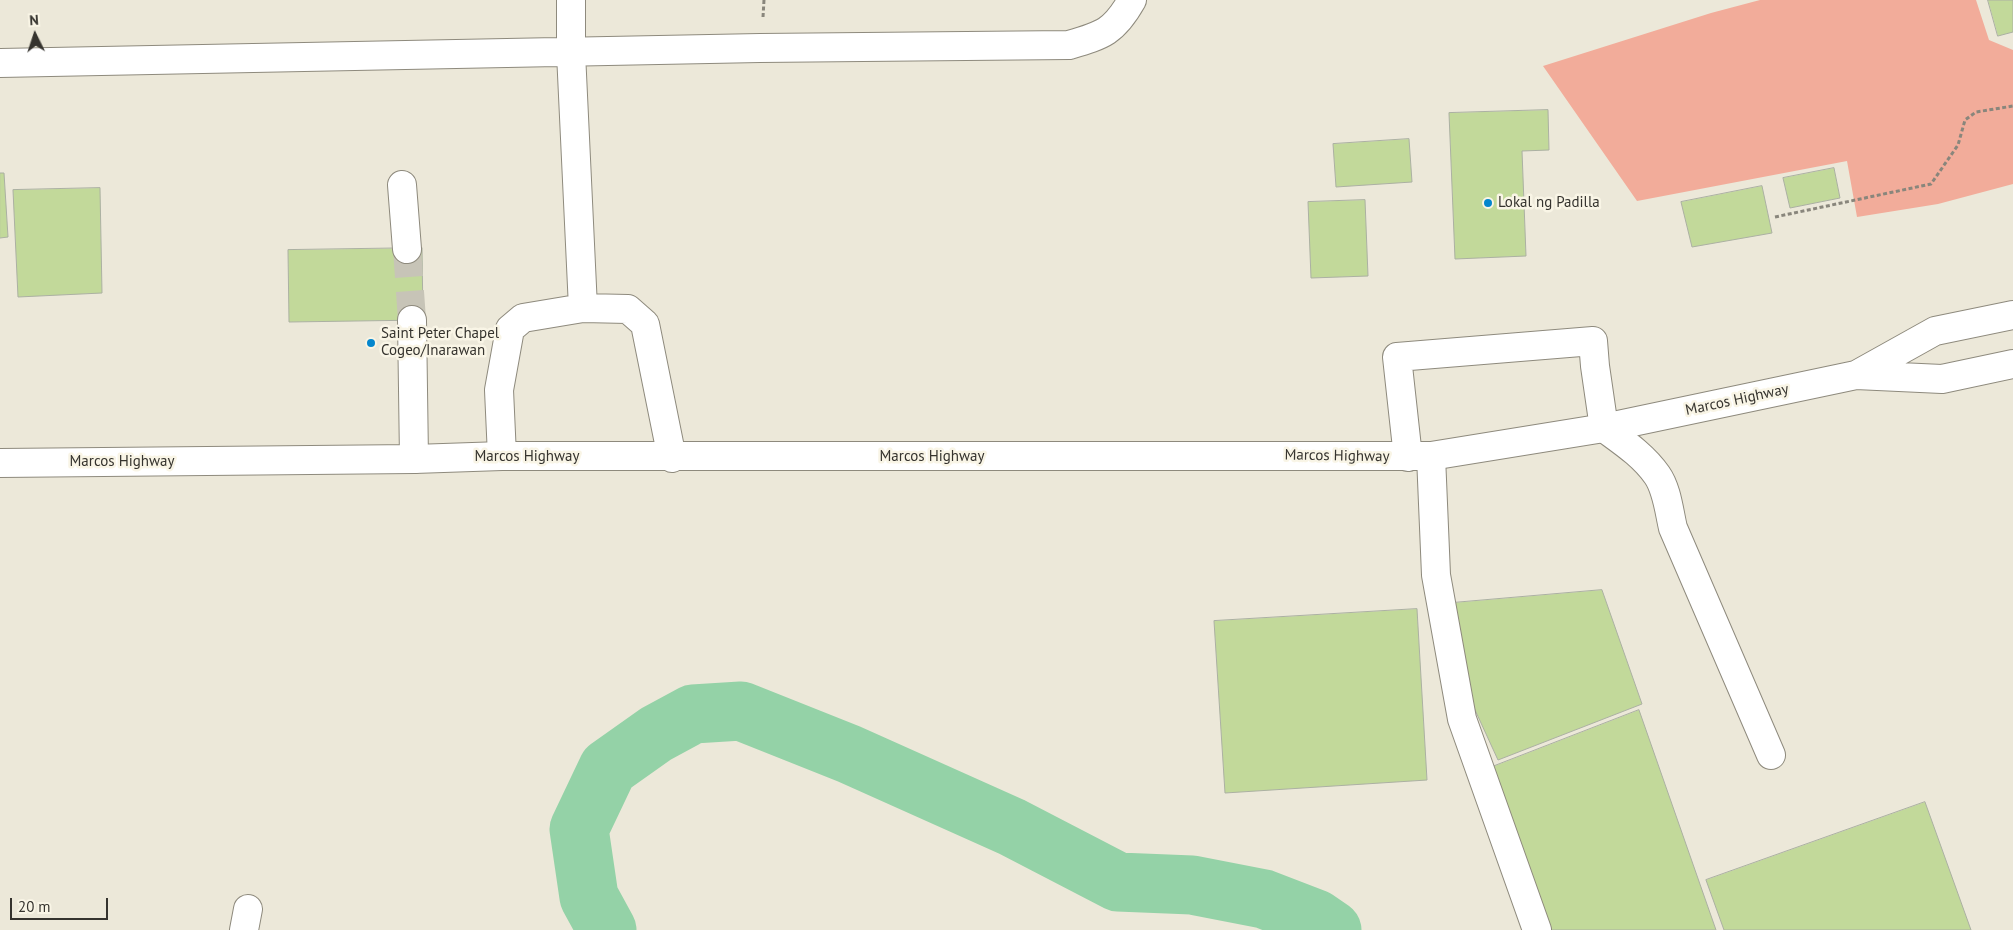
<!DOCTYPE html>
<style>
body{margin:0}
#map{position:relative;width:2013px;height:930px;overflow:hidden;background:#ece8d9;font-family:"PT Sans",sans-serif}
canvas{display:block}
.north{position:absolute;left:10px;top:10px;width:50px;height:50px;-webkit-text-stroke:4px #f9f5e6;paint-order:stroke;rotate:356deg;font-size:14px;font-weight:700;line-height:20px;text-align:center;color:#35332e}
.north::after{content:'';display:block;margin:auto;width:18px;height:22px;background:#35332e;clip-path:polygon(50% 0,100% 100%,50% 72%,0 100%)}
.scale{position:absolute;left:10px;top:898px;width:98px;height:22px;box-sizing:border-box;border:2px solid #35332e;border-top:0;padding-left:6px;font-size:15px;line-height:18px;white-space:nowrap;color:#35332e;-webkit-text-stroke:4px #f9f5e6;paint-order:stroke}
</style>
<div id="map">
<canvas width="2013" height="930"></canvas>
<div class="north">N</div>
<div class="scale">20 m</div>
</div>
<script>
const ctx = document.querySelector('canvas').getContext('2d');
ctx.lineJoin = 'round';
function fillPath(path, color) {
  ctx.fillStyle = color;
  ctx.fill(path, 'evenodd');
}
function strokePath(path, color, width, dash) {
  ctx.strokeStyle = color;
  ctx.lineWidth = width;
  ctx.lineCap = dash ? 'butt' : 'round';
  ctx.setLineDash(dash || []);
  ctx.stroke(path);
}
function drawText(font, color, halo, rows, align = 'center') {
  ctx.font = font + ' "PT Sans",sans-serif';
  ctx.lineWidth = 5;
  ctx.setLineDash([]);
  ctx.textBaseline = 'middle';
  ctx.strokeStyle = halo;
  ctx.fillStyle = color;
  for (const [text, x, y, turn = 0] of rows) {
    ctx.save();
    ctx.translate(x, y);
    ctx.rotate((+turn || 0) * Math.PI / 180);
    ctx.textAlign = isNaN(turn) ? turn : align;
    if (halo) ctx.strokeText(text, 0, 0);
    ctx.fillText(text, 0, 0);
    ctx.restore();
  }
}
fillPath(new Path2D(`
 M1760,0H1976L1989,40L2013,50V184L1938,204L1857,217L1847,161L1637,201L1543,66L1711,13Z`), '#f2ac9a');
strokePath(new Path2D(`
 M607,930L589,897L579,829L608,768L656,734L693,714L741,711L849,754L1012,827L1118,882L1192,885L1264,899L1316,919L1332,930`), '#94d2a7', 59);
const building = new Path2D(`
 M1988,0H2013V32L1998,36Z
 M1548,110L1549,150L1522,151L1526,256L1455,259L1449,113Z
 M1409,139L1412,182L1336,187L1333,144Z
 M1834,168L1840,198L1790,208L1783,178Z
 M0,173H4L8,237L0,238Z
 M1762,186L1772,233L1692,247L1681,202Z
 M100,188L102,293L18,297L13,190Z
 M1365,200L1368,276L1311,278L1308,202Z
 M422,248L423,320L289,322L288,250Z
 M1602,590L1642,704L1498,760L1453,662L1452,603Z
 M1417,609L1427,780L1225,793L1214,621Z
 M1639,710L1716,930H1551L1492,767Z
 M1925,802L1971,930H1724L1706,880Z`);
fillPath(building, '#c2d99a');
strokePath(building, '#abb0a2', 1);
strokePath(new Path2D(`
 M407,249L412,320`), '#c7c4b7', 28, [28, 14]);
const minor = new Path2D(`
 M571,0V53L583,308
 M0,63L760,48L1069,45C1103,35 1114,32 1132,0
 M402,185L407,249
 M412,320L414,459
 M502,456L499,390L510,329L523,318L583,308L628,309L645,324L672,458
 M1431,456L1436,575L1462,719L1537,930
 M1408,457L1397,357L1593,341L1595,366L1604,428C1623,442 1643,455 1657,475C1667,489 1669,511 1673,528L1771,755
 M244,930L248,909`);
const major = new Path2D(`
 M1856,375L1935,331L2013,315
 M0,463L414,459L502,456H1431L1604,428L1856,375L1942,379L2013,364`);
strokePath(minor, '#8e8a7d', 30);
strokePath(major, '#8e8a7d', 30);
strokePath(new Path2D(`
 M763,17L764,0
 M1775,217L1931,184L1958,145L1965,120L1976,112L2013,106`), '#89867c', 3, [4, 2.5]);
strokePath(minor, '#fff', 28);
strokePath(major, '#fff', 28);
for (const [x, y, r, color] of [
 [1488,203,5,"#0486cd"],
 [371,343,5,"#0486cd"]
]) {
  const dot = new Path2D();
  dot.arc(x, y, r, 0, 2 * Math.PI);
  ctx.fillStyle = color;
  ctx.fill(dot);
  strokePath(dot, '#f9f5e6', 2);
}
drawText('15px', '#35332e', '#f9f5e6', [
 ["Lokal ng Padilla",1498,203],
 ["Saint Peter Chapel",381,334],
 ["Cogeo/Inarawan",381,351]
], 'left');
drawText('15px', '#35332e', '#f9f5e6', [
 ["Marcos Highway",1737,400,-12],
 ["Marcos Highway",1337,456,1],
 ["Marcos Highway",527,457],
 ["Marcos Highway",932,457],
 ["Marcos Highway",122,462]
]);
</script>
